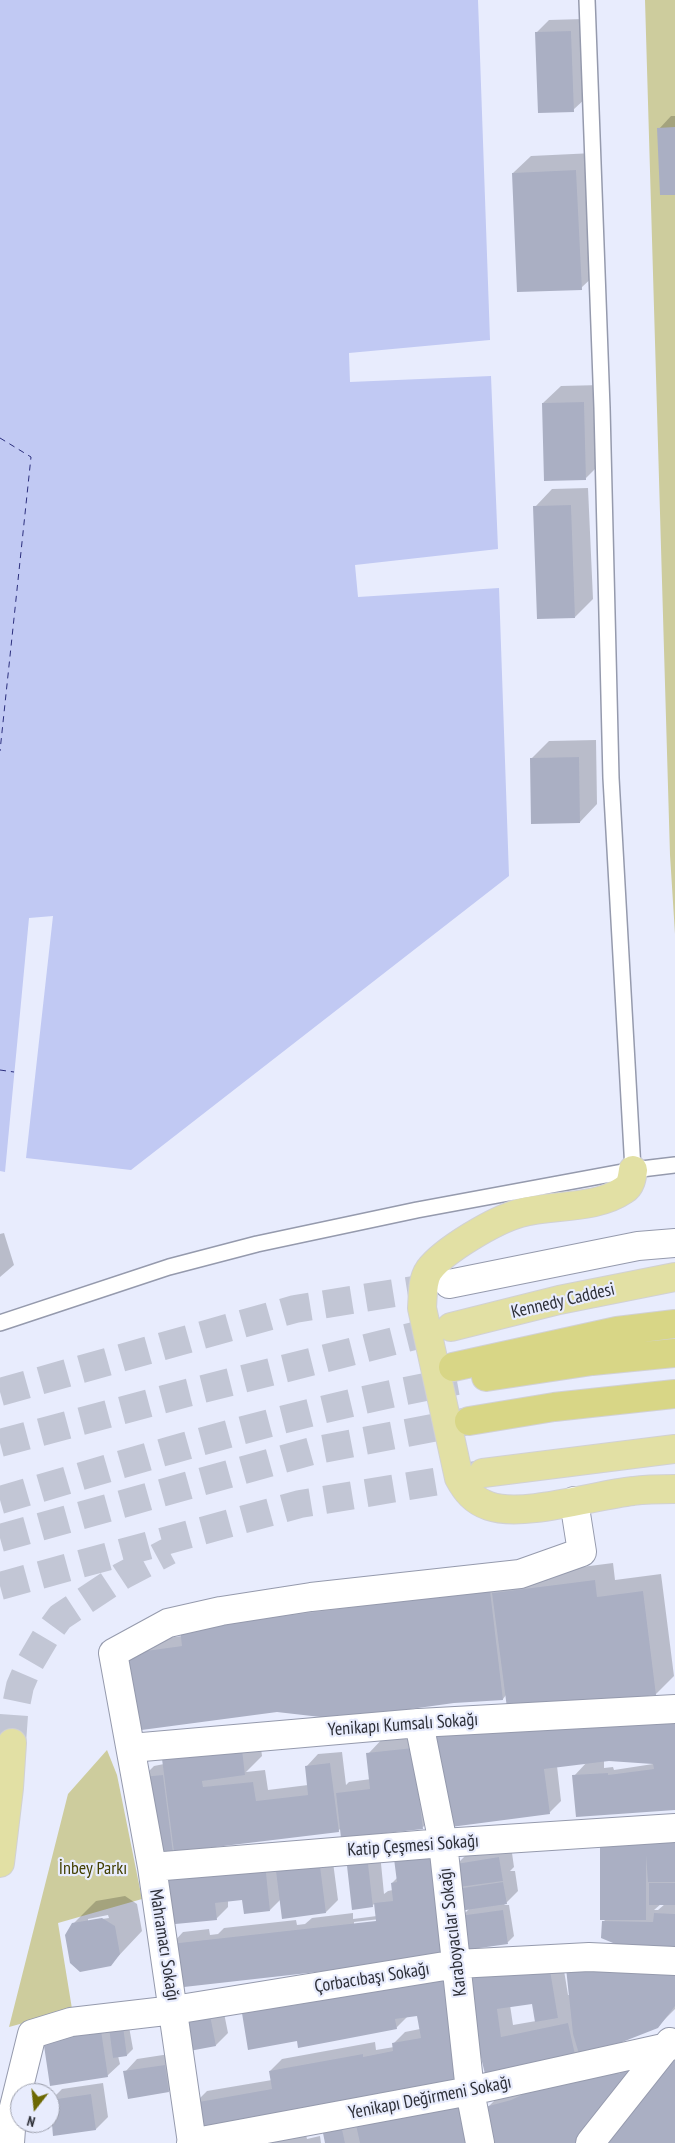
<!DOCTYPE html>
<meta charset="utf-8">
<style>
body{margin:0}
#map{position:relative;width:675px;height:2143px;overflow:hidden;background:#e8ecfd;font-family:"PT Sans Narrow",sans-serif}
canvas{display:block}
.north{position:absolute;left:10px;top:2083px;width:50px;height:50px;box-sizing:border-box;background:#e8ecfd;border:1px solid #9da0ad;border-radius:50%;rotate:196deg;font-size:14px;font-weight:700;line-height:20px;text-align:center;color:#2c2e36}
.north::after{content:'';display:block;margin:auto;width:18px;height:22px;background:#6d6903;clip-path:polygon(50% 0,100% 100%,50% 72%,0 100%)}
</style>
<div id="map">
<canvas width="675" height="2143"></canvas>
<div class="north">N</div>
</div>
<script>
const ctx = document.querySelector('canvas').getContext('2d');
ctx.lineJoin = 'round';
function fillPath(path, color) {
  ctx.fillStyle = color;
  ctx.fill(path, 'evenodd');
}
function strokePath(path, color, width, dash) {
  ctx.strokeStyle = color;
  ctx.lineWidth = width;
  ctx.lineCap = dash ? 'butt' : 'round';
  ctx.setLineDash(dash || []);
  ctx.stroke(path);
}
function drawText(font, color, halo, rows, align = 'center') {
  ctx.font = font + ' "PT Sans Narrow",sans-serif';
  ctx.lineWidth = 4.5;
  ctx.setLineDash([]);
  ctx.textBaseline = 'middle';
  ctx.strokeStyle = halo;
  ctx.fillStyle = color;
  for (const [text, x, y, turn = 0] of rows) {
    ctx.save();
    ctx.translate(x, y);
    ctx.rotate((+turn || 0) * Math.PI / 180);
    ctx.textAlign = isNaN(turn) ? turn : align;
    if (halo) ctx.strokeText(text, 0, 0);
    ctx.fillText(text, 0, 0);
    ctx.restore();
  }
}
fillPath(new Path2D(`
 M645,0H675V934L670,855Z
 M107,1750L117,1775L142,1899L58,1923L73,2015L38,2019L9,2027L68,1794Z`), '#cdcc9d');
fillPath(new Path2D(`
 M0,0H478L490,340L349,353L350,382L491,376L498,549L355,565L358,597L499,588L509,876L131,1170L26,1158L53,916L29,918L5,1172L0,1171Z`), '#c1c9f3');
fillPath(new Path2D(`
 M583,19L586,98L573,110L537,32L549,20Z
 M671,116H675V194L659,129Z
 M594,153L599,271L581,288L513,173L531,156Z
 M601,385L603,461L586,478L543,403L561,386Z
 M588,488L593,599L575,617L535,507L552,489Z
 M596,740L597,804L580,822L532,758L549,741Z
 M4,1233L14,1265L0,1277V1234Z
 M613,1563L615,1580L661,1574L674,1676L656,1694L506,1695L503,1699L277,1710L135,1729L137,1642L182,1636L181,1630L511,1576Z
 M663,1709L675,1808L574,1776L587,1762L557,1766L561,1801L549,1813L441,1809L423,1827L341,1828L338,1831L175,1849L172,1852L142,1778L154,1766L164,1764L258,1724L262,1756L246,1772L265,1770L268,1790L308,1785L306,1767L318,1754L342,1752L346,1785L349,1782L371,1779L368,1754L385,1736ZM604,1760L653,1763V1764L614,1770L613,1767L604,1768Z
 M619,1817H663L675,1823V2009L657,2027L576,2058L478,2040L304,2126L307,2139L320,2136L321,2143H210L195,2103L207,2091L272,2080L270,2071L282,2059L375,2042L376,2050L394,2047L393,2044L405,2032L420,2029L418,2014L408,2016L396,2028L298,2040L242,2008L561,1952L568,1995H570L631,1949L604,1921L606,1919L601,1835ZM661,1904H665L658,1910H654ZM533,2002L536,2021L513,2025L510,2005Z
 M379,1843L384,1894L388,1891L393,1890L392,1883L397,1878L461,1917L469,1909L461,1910L457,1864L469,1852L511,1846L514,1867L510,1871H515L518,1891L504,1905H509L514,1936L508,1942L466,1948L441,1957L171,1945L183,1932L209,1929L210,1935L218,1934L224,1928L296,1920L297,1925L305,1924L312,1918L353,1913V1919L377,1916L375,1903L372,1906L347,1857ZM380,1919V1922L354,1925V1922Z
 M331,1847L338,1900L326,1912L281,1899L270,1910L244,1899L228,1900V1907L216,1919L166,1924L277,1852Z
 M125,1896L137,1904L142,1931L110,1965L73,1924L96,1901ZM108,1915L109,1918L88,1921V1919Z
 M222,2003L228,2033L216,2045L185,2051Z
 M113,2019L128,2021L133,2049L127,2055L118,2056L120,2064L107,2076L51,2084Z
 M176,2053L181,2079L169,2091L125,2072L137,2059Z
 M641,2057L574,2143L487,2108L499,2096Z
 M103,2083L108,2117L96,2129L54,2134L53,2124L49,2128L33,2123H50V2101L62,2089Z
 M352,2109L356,2127L370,2113L482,2143H326Z`), '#0003');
strokePath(new Path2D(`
 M0,438L31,457L0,751
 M0,1070L14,1072`), '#2c2f7d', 1, [6, 5]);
fillPath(new Path2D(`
 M571,31L574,112L538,113L535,32Z
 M675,127V195H660L657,128Z
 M576,170L582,290L517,292L512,173Z
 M584,402L586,480L544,481L542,403Z
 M571,505L575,618L537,619L533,506Z
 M579,757L580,823L531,824L530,758Z
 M595,1580L597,1597L643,1591L656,1695L576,1705L507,1708L492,1593Z
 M490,1590L503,1700L454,1703L338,1719L277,1712L134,1731L124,1654L182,1646L180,1629Z
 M675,1719V1810L576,1817L572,1775L608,1773V1775L654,1769L653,1764L609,1761L544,1769L550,1814L443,1828L430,1731Z
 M241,1741L245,1775L202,1781L203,1787L253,1782L256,1801L308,1795L305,1766L330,1763L339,1832L174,1852L161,1751Z
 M413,1748L423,1829L341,1838L336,1793L370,1789L366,1753Z
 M163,1775L173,1853L150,1856L141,1777Z
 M600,1834L675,1840V1882H648L646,1856V1920H600Z
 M430,1847L450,1951L441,1952V1958L175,1988L170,1944L376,1921L374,1903L393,1901L391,1883L397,1882L393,1851Z
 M367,1855L373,1907L352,1910L346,1857Z
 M499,1857L503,1881L459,1887L456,1864Z
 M319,1858L326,1913L282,1919L275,1863Z
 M265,1863L270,1911L244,1914L242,1900L215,1903L217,1920L165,1925L160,1875Z
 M503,1882L507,1904L459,1911L456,1889Z
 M649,1883H675V1905H649Z
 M503,1910L508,1944L465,1950L459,1916Z
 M654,1913L675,1914V1954L630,1950L601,1938L602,1921L653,1922Z
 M102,1918L115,1926L120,1954L111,1966L80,1972L70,1963L65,1935L72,1923Z
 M549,1964L558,2018L535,2022L532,2004L497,2009L501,2037L568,2023L576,2059L486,2078L477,2041L467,1976Z
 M675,1967V2006L658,2028L612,2046L579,2054L573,2034L566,1968Z
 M452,1975L459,2086L200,2138L193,2103L272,2089L269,2071L363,2054V2057L393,2051L392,2043L421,2038L417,2016L395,2019L397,2029L298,2048L297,2041L248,2050L241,2007L289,1999L291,2006Z
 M210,2015L216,2046L184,2052L177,2017Z
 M123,2026L127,2056L113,2058L109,2028Z
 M101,2030L108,2077L50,2086L43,2039Z
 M675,2049V2143H602Z
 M165,2065L169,2092L128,2099L123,2071Z
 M614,2066L619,2074L629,2068L633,2076L576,2143H490L485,2107L511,2100L547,2083Z
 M91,2094L96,2130L53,2136L50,2100Z
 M458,2099L467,2143H360L356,2125Z
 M340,2120L345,2143H325L321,2123Z
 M32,2123H49V2129L33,2131Z`), '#aaafc3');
strokePath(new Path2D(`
 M0,1392L295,1309L445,1285`), '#c2c6d5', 28, [28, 14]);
strokePath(new Path2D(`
 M0,1443L187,1393L450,1327
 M0,1586L300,1504L482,1474
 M12,1743L14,1715L20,1686L29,1665L46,1636L60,1617L122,1576L169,1551`), '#c2c6d5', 28, [28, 14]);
strokePath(new Path2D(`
 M0,1500C151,1456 302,1409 457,1381
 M0,1538L312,1451L469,1421`), '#c2c6d5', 28, [28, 14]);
const service = new Path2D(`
 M587,0L602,408L611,778L633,1170
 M0,1323L169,1267L257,1244L417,1210L633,1170L675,1165`);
const minor = new Path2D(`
 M449,1284L638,1246L675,1243
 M131,1748L419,1723L443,1843L470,2091L480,2143
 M152,1867L443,1843L675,1828
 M10,2143L12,2115L32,2034L71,2022L174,2010L457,1964L589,1957L675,1961
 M191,2143L470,2091L668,2047
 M192,2143L152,1867L113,1653L168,1623L221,1611L311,1597L520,1574L582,1552L574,1501
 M590,2143L670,2042`);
const tertiary = new Path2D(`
 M419,1723L675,1709`);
const primary = new Path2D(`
 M633,1170C632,1177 631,1186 624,1190C595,1210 553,1204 520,1213C495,1220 444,1250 429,1270C422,1280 423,1296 422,1308L459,1478C466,1491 474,1501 489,1506C523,1518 595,1495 633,1491C647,1489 661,1489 675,1489
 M451,1327L559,1300L675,1277
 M483,1473L675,1449
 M0,1863L9,1788L12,1743`);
const trunk = new Path2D(`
 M453,1367L617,1331L675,1324
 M486,1377L592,1361L675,1353
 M469,1421L554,1407L675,1394`);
strokePath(service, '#959aad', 18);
strokePath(minor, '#959aad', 30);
strokePath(tertiary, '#959aad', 30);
strokePath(primary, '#d1d1d3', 30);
strokePath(trunk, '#d1d1d3', 30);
strokePath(service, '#fff', 15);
strokePath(minor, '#fff', 28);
strokePath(tertiary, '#fff', 28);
strokePath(primary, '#e2e0a4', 28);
strokePath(trunk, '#d8d686', 28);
drawText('18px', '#2c2e36', '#e8ecfd', [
 ["Kennedy Caddesi",563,1301,-13],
 ["Yenikapı Kumsalı Sokağı",403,1725,-4],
 ["Katip Çeşmesi Sokağı",413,1846,-4],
 ["Karaboyacılar Sokağı",453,1932,-97],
 ["Mahramacı Sokağı",164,1945,81],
 ["Çorbacıbaşı Sokağı",372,1978,-9],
 ["Yenikapı Değirmeni Sokağı",430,2098,-11]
]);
drawText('18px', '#423f00', '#e8ecfd', [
 ["İnbey Parkı",93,1869]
]);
</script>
